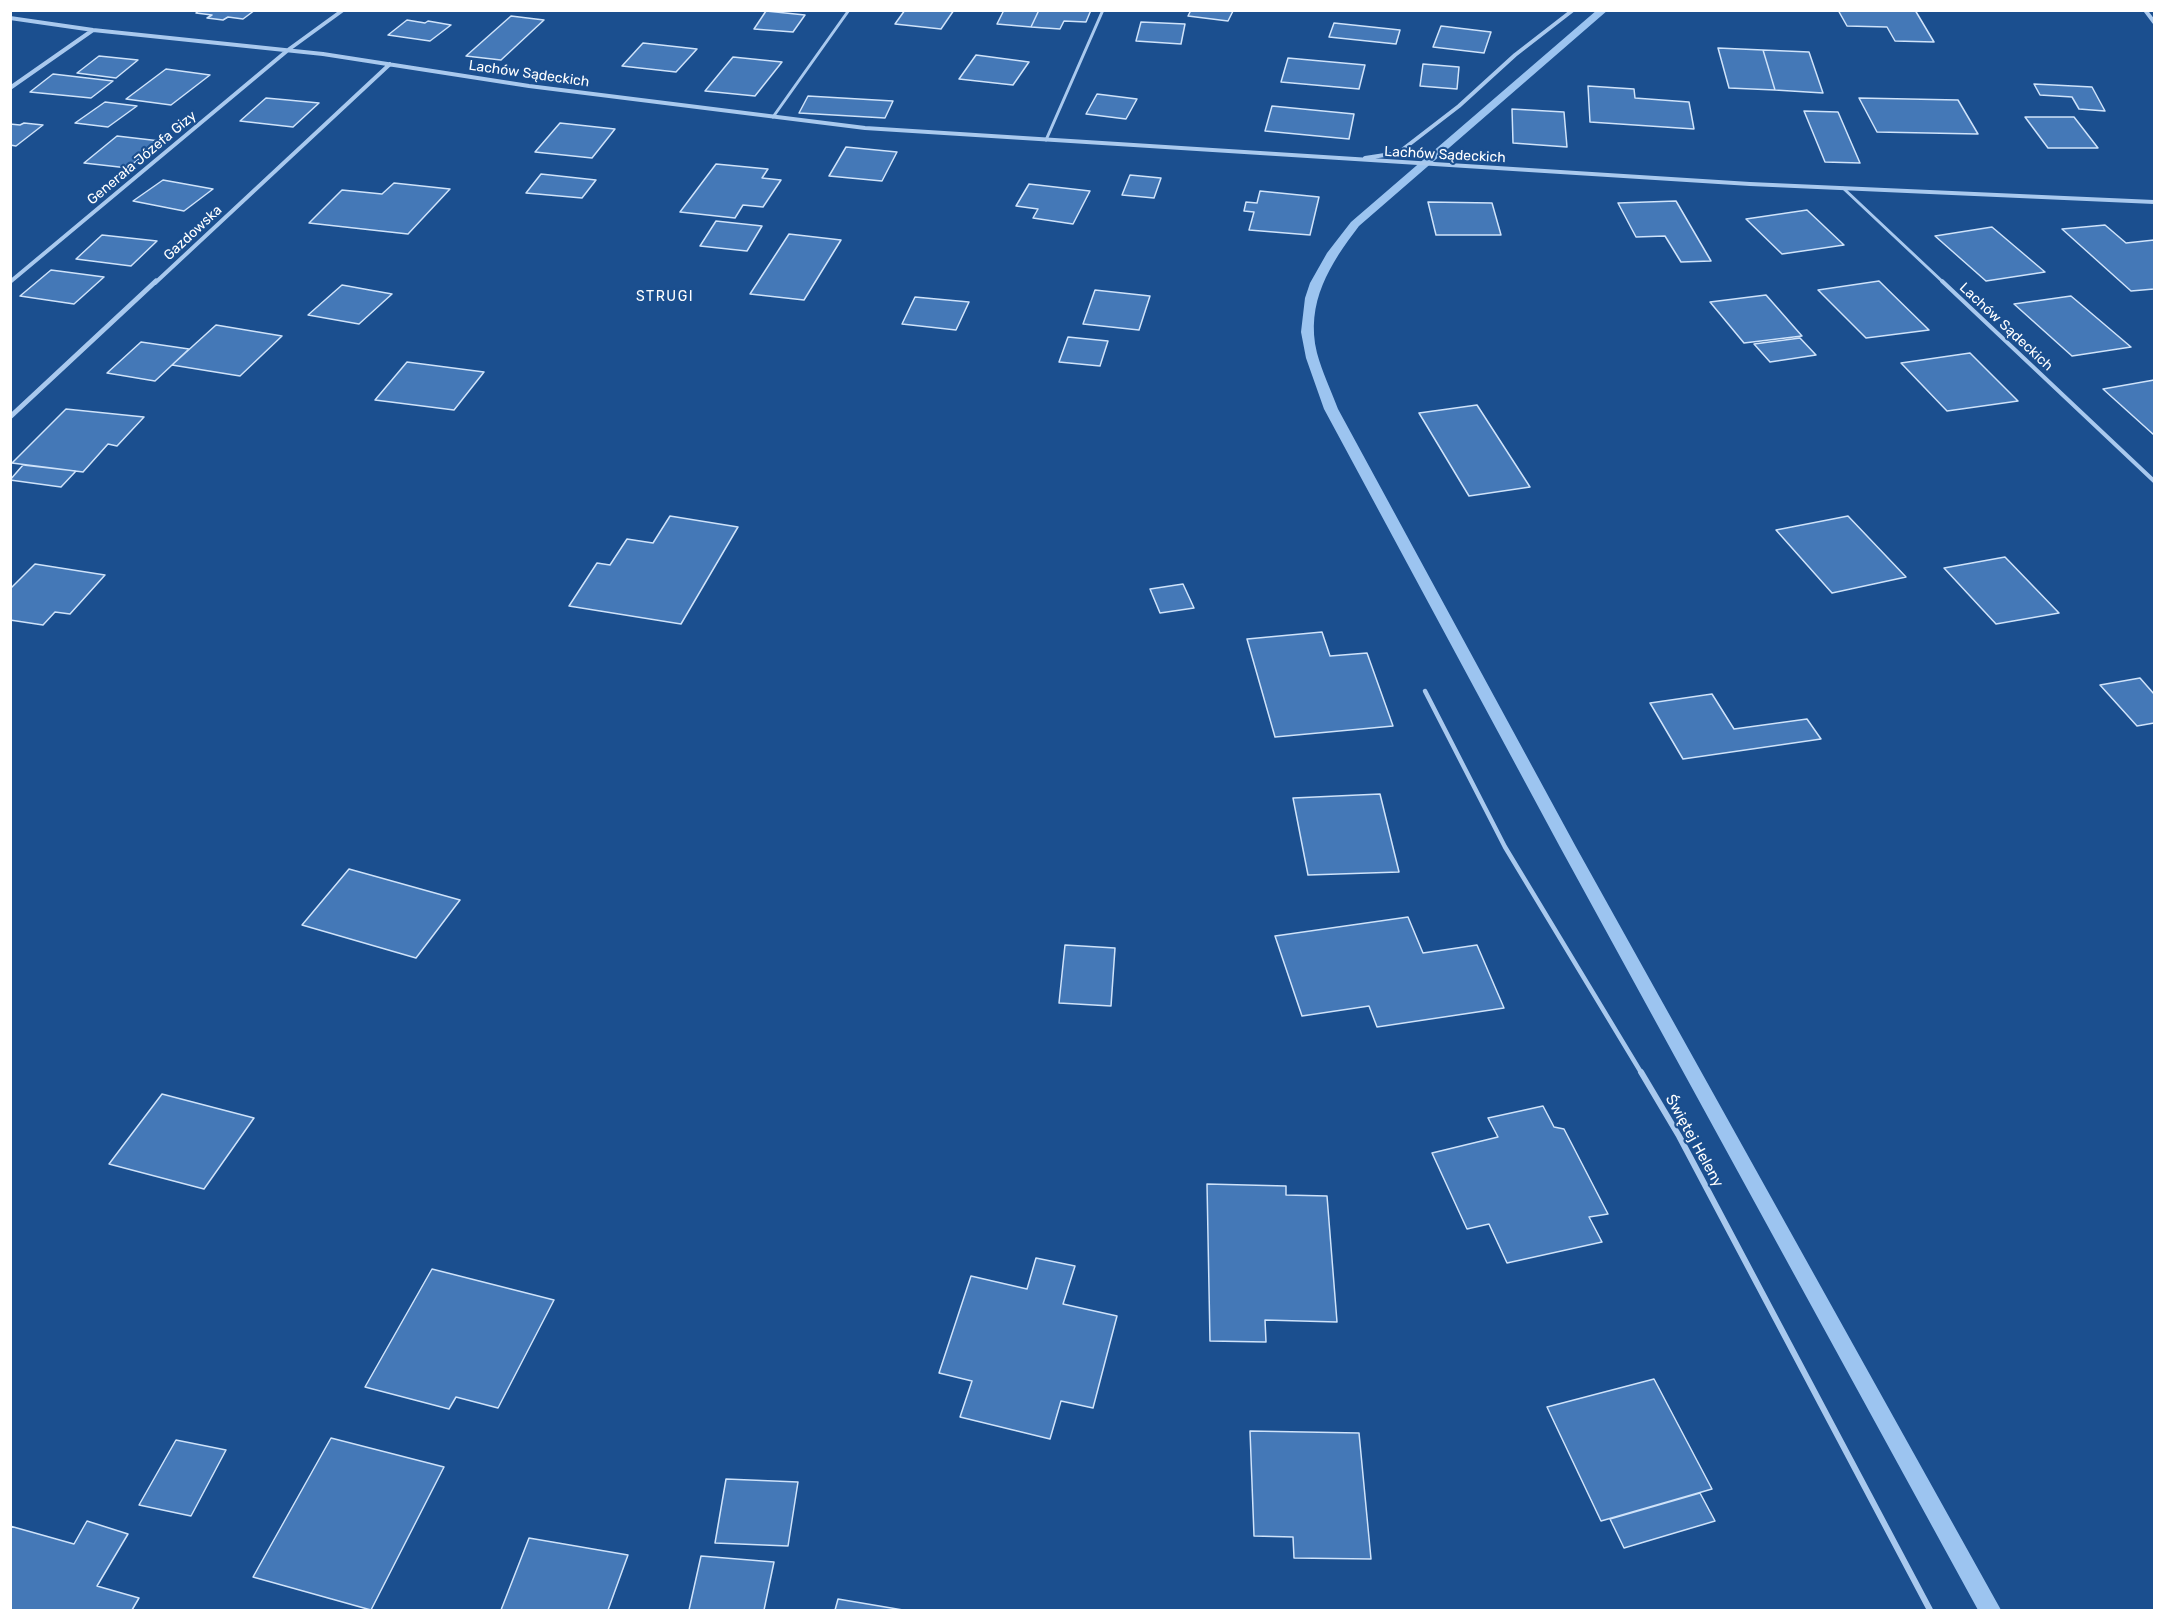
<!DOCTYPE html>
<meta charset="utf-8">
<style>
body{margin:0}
#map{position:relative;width:2165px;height:1621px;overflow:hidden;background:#1b4f8f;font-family:Rubik,sans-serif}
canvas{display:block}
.frame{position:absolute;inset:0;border:12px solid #fff;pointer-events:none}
</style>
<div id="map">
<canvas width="2165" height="1621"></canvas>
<div class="frame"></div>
</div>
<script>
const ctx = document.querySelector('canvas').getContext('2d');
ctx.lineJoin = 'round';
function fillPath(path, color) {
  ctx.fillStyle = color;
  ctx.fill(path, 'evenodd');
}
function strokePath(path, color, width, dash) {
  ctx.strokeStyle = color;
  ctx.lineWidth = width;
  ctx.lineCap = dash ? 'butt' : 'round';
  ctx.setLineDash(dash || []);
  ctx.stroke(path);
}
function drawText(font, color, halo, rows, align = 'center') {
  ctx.font = font + ' Rubik,sans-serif';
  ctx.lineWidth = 4.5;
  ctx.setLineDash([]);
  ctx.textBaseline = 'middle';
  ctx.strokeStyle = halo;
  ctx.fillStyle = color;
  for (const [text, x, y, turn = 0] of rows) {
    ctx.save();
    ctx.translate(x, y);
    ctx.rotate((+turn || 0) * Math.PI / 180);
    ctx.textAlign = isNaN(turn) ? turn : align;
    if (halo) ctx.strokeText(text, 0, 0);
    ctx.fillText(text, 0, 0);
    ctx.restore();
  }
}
fillPath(new Path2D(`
 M1597,10H1608L1359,226C1330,264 1305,303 1317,353C1322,372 1331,390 1338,409L1576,847L2001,1610H1978L1560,847L1324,409L1306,358L1301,332L1305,298L1310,283L1327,253L1351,222Z`), '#9cc4f0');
const building = new Path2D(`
 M199,10H255L243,19L228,17L223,20L207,18L212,15L196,13Z
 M905,10H954L941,29L895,24Z
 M1004,10H1039L1031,27L997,24Z
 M1039,10H1091L1086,22L1064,21L1060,29L1031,27Z
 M1191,10H1227L1233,11L1228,21L1188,16Z
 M1838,10H1915L1934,42L1895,41L1887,27L1847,26Z
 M766,11L805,15L793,32L754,29Z
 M511,16L544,20L501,60L466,56Z
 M407,20L425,23L428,21L451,25L430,41L388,35Z
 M1141,22L1185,24L1181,44L1136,41Z
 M1334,23L1400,30L1396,44L1329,37Z
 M1441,26L1491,32L1484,53L1433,47Z
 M643,43L697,49L676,72L622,66Z
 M1718,48L1763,50L1775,90L1729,88Z
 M1763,50L1809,52L1823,93L1775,90Z
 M976,55L1029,62L1013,85L959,79Z
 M99,56L138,60L116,78L77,73Z
 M733,57L782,62L755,96L705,91Z
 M1288,58L1365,65L1359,89L1281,82Z
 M1423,64L1459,67L1457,89L1420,86Z
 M166,69L210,75L171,105L126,99Z
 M53,74L113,81L91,98L30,92Z
 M2034,84L2092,87L2105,111L2079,109L2072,97L2040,95Z
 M1588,86L1634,89L1635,98L1689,102L1694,129L1590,122Z
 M1097,94L1137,99L1126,119L1086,114Z
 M808,96L893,101L885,118L799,113Z
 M266,98L288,100L319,103L293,127L240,121Z
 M1859,98L1958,100L1978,134L1877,132Z
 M105,102L137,106L108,127L75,123Z
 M1272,106L1354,114L1349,139L1265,131Z
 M1512,109L1564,112L1567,147L1513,143Z
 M1804,111L1838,112L1860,163L1825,162Z
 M2025,117H2074L2098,148H2048Z
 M24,123L43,125L16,146L10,145V124L20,125Z
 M560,123L615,129L592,158L535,152Z
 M117,136L160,141L128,168L84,163Z
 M846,147L897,152L882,181L829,176Z
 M716,164L768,169L762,178L781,180L763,207L743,205L735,218L680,212Z
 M541,174L596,180L582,198L526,193Z
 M1130,175L1161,178L1154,198L1122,195Z
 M163,180L213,189L184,211L133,201Z
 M394,183L450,189L408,234L309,223L342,190L382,194Z
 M1029,184L1090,191L1073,224L1033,218L1038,209L1016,206Z
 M1260,191L1319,197L1310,235L1249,230L1254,212L1244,211L1246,202L1257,203Z
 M1676,201L1711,261L1681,262L1665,236L1636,237L1618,203Z
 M1428,202L1492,203L1501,235H1436Z
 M1807,210L1844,245L1782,254L1746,219Z
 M716,221L762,226L747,251L700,246Z
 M2105,225L2126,243L2154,240V289L2131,291L2062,229Z
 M1992,227L2045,272L1986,281L1935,236Z
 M789,234L841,240L804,300L750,294Z
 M102,235L157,241L131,266L76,259Z
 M51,270L104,277L74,304L20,296Z
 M1879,281L1929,330L1866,338L1818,290Z
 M342,285L392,294L359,324L308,315Z
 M1095,290L1150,296L1139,330L1083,324Z
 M1766,295L1802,336L1744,343L1710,302Z
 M2071,296L2131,347L2072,356L2014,304Z
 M915,297L969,302L956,330L902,324Z
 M216,325L282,336L240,376L172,365Z
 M1068,337L1108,341L1100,366L1059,362Z
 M1800,338L1816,355L1770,362L1754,344Z
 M141,342L189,349L155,381L107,373Z
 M1970,353L2018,401L1947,411L1901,363Z
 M407,362L484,372L454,410L375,400Z
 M2154,380V435L2103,389Z
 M1477,405L1530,487L1469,496L1419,413Z
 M66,409L144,417L117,446L108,444L83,472L12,463Z
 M23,465L76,471L61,487L10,480Z
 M670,516L738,527L681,624L569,606L597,563L610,565L627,539L653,543Z
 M1848,516L1906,577L1832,593L1776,530Z
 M2005,557L2059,613L1996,624L1944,568Z
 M35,564L105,575L70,614L55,612L43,625L10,620V589Z
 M1183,584L1194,608L1160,613L1150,589Z
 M1322,632L1330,656L1367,653L1393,726L1275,737L1247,639Z
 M2140,678L2154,694V723L2137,726L2100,685Z
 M1712,694L1734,729L1807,719L1821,739L1683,759L1650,703Z
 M1380,794L1399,872L1308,875L1293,798Z
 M349,869L460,900L416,958L302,925Z
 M1408,917L1423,953L1477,945L1504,1008L1377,1027L1369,1006L1302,1016L1275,936Z
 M1065,945L1115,948L1111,1006L1059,1003Z
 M162,1094L254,1118L204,1189L109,1164Z
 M1543,1106L1554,1127L1564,1129L1608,1214L1589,1217L1602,1242L1507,1263L1489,1224L1467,1229L1432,1153L1498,1137L1488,1118Z
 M1207,1184L1286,1186V1195L1327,1196L1337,1322L1265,1320L1266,1342L1210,1341Z
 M1036,1258L1075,1266L1063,1304L1117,1316L1093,1408L1061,1401L1050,1439L960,1417L972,1381L939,1373L971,1276L1027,1289Z
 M432,1269L554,1300L498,1408L456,1397L449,1409L365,1387Z
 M1654,1379L1712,1489L1601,1521L1547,1407Z
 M1250,1431L1359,1433L1371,1559L1294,1558L1293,1537L1254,1536Z
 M331,1438L444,1467L371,1610L253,1577Z
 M176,1440L226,1450L191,1516L139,1505Z
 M726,1479L798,1482L788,1546L715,1543Z
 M1700,1493L1715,1521L1624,1548L1610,1519Z
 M87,1521L128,1534L97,1586L139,1598L132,1610H10V1526L74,1544Z
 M529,1538L628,1555L608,1610H501Z
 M701,1556L774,1562L764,1610H689Z
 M838,1599L903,1610H835Z`);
fillPath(building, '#4478b7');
strokePath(building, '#cfe3fa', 1.5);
strokePath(new Path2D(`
 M773,117L849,10
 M1046,140L1103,10
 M1843,188L1944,283`), '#a9c9ee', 3);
strokePath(new Path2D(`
 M1942,281L2154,481`), '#a9c9ee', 4);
strokePath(new Path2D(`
 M1425,691L1505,847L1642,1074`), '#a9c9ee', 4.5);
strokePath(new Path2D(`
 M1641,1072L1679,1136L1930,1610`), '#a9c9ee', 6);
strokePath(new Path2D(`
 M2145,10L2154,22
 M10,18L93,30L323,54L529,86L865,128L1750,184L2154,202
 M10,88L93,30
 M1365,158L1398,153L1459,106L1515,55L1573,10
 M10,282L288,50L343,10
 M155,283L390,64`), '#a9c9ee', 4);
strokePath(new Path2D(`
 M10,417L156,281`), '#a9c9ee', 5);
drawText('14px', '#fff', '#1b4f8f', [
 ["Lachów Sądeckich",529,74,8],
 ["Lachów Sądeckich",1445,155,3],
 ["Generała Józefa Gizy",142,158,-40],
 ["Gazdowska",193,233,-43],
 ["Lachów Sądeckich",2006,327,43]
]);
ctx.letterSpacing = '1.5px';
drawText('14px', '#fff', '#1b4f8f', [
 ["STRUGI",665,297]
]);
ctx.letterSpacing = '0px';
drawText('15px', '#fff', '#1b4f8f', [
 ["Świętej Heleny",1694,1141,61]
]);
</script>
